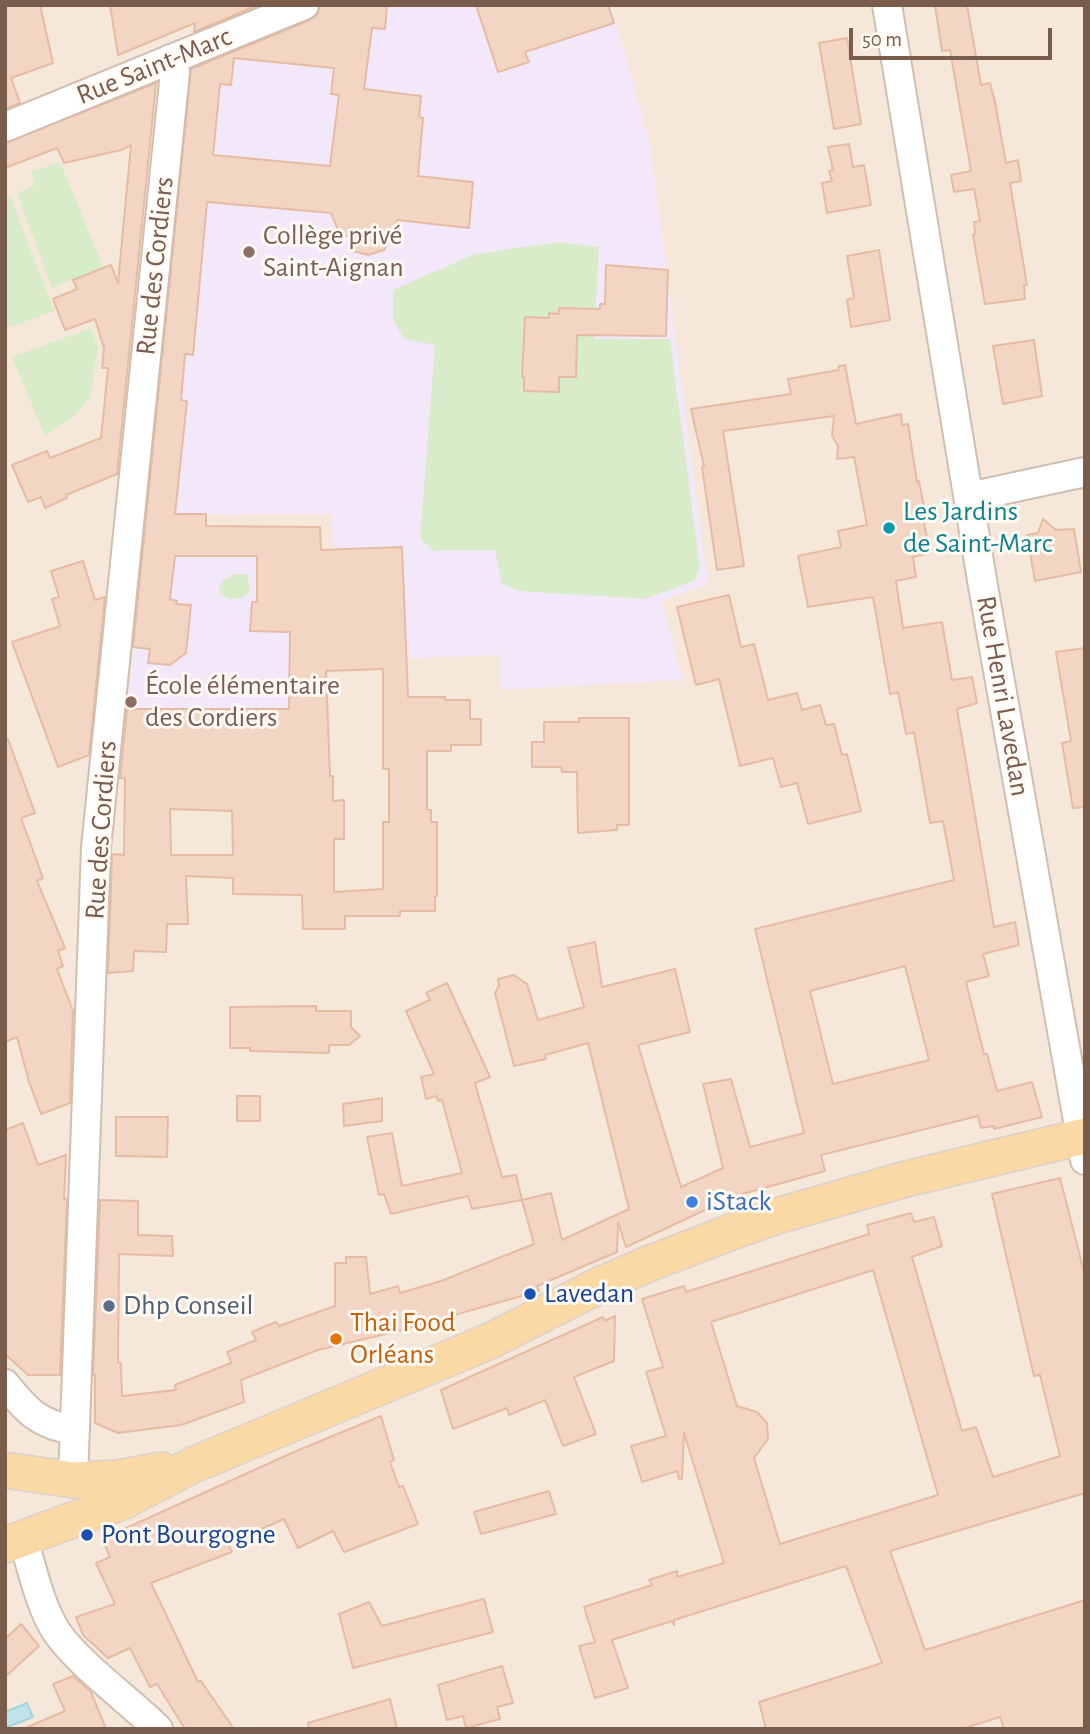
<!DOCTYPE html>
<meta charset="utf-8">
<style>
body{margin:0}
#map{position:relative;width:1090px;height:1734px;overflow:hidden;background:#fdf6ec;font-family:"Alegreya Sans",sans-serif}
canvas{display:block}
.frame{position:absolute;inset:0;border:7px solid #7a5c4d;pointer-events:none}
.scale{position:absolute;left:849px;top:28px;width:203px;height:32px;box-sizing:border-box;border:4px solid #7a5c4d;border-top:0;padding-left:9px;font-size:21px;line-height:24px;white-space:nowrap;color:#7a5c4d;-webkit-text-stroke:5px #fffaf3;paint-order:stroke}
</style>
<div id="map">
<canvas width="1090" height="1734"></canvas>
<div class="frame"></div>
<div class="scale">50 m</div>
</div>
<script>
const ctx = document.querySelector('canvas').getContext('2d');
ctx.lineJoin = 'round';
function fillPath(path, color) {
  ctx.fillStyle = color;
  ctx.fill(path, 'evenodd');
}
function strokePath(path, color, width, dash) {
  ctx.strokeStyle = color;
  ctx.lineWidth = width;
  ctx.lineCap = dash ? 'butt' : 'round';
  ctx.setLineDash(dash || []);
  ctx.stroke(path);
}
function drawText(font, color, halo, rows, align = 'center') {
  ctx.font = font + ' "Alegreya Sans",sans-serif';
  ctx.lineWidth = 6;
  ctx.setLineDash([]);
  ctx.textBaseline = 'middle';
  ctx.strokeStyle = halo;
  ctx.fillStyle = color;
  for (const [text, x, y, turn = 0] of rows) {
    ctx.save();
    ctx.translate(x, y);
    ctx.rotate((+turn || 0) * Math.PI / 180);
    ctx.textAlign = isNaN(turn) ? turn : align;
    if (halo) ctx.strokeText(text, 0, 0);
    ctx.fillText(text, 0, 0);
    ctx.restore();
  }
}
fillPath(new Path2D(`
 M5,5H1085V1729H5Z`), '#f5e8da');
fillPath(new Path2D(`
 M381,5H611L650,144L708,584L662,601L683,680L501,690L499,655L337,661L331,514L160,515L204,72Z
 M146,528L317,531L327,762L122,759Z`), '#f3e8fa');
fillPath(new Path2D(`
 M60,162L103,267L52,288L17,193L35,185L31,172Z
 M10,196L54,311L5,329V197Z
 M560,242L599,247L594,339H670L700,568L694,581L644,599L519,591L502,584L495,550L434,551L420,539L435,345L404,339L393,320V290L475,254Z
 M91,328L98,347L90,397L73,417L45,436L12,357Z
 M235,574H247L250,591L243,598L228,599L220,593L219,586L224,580Z`), '#d8ecc9');
const water = new Path2D(`
 M27,1703L33,1717L5,1728V1712Z`);
fillPath(water, '#bfe3e8');
strokePath(water, '#a5d3da', 2);
const building = new Path2D(`
 M5,5H40L53,63L11,78L20,103L5,109Z
 M110,5H259L194,32L195,23L118,55Z
 M320,5H387L385,29L372,28L364,89L421,96L419,117L423,118L418,176L473,182L469,228L397,220L395,232L384,250L368,255L353,251L358,233L341,237L331,213L207,202L193,355L185,354L181,400L187,401L175,514H206V526L320,527L321,550L402,547L408,697H445V700H470V719H481V745H451V751H427V810H431V822H437V896H435V911H400V916H345V929H303L302,895L233,894V878L186,876L188,924H167L166,952L134,951L133,971L108,973L112,854L124,855L125,778H120L127,709H289L290,632L250,631L252,602H257V556H175L170,599L177,601L176,604L191,605L186,653L170,665L148,663L150,649L133,647L191,69L310,20L317,15ZM234,58L334,68L331,94L339,95L330,166L213,155L220,84L231,85ZM383,669V769H389V822H383V889L334,892V839H344V800L333,801V776H330L326,671ZM170,809L232,811L233,855H171Z
 M476,5H608L614,23L525,52L529,62L498,72Z
 M935,5H967L981,85L990,83L995,102L1006,163L1018,160L1021,181L1010,183L1027,285H1024L1025,299L985,304L973,235L975,234L974,222L980,221L974,189L954,192L951,175L971,171L950,50L942,51Z
 M847,38L861,124L834,129L819,43Z
 M156,83L117,474L66,495L67,498L45,508L41,497L28,502L12,465L47,451L50,458L101,438L108,368H102L104,348L95,319L65,330L53,299L77,289L73,280L111,265L118,283L131,145L121,150L64,163L57,148L5,168V143Z
 M849,144L853,167L864,165L871,205L827,213L822,183L832,181L829,171L833,170L828,147Z
 M879,250L890,320L851,327L847,300L854,298L847,256Z
 M606,265L668,270L666,336L577,335L576,377H559V392L524,391V377H522L525,317L549,318V313L559,314V308L600,309V304H605Z
 M1034,340L1042,396L1003,404L993,346Z
 M845,365L856,424L901,414L902,425L908,424L917,482L919,481L926,517L923,518L930,553L913,557L916,577L896,581L903,628L942,622L952,680L972,677L977,703L957,709L994,927L1015,922L1019,945L983,954L989,976L966,982L984,1054H987L997,1091L1032,1082L1042,1117L994,1129V1126L981,1128L978,1116L821,1155L825,1171L735,1196L626,1247L618,1222L617,1252L537,1286L539,1291L398,1331L318,1350L241,1380L244,1402L181,1425L118,1433L95,1423V1375H93L100,1200L138,1201V1235L172,1236L173,1256L119,1254L118,1362L121,1363L122,1396L176,1390L175,1385L231,1363L227,1352L256,1340L252,1332L276,1322L279,1326L335,1306V1263H346V1257H366L370,1294L398,1286L400,1293L441,1281L534,1244L522,1200L551,1193L562,1240L629,1209L588,1043L545,1055L546,1059L514,1066L495,993L499,986L498,979L514,975L527,984L538,1020L584,1007L568,948L595,942L602,987L675,969L690,1032L638,1045L681,1187L723,1168L703,1084L731,1079L750,1147L804,1133L755,929L954,880L943,821L930,823L914,732L906,734L898,692L890,694L873,597L808,607L798,556L841,547L838,531L867,525L854,457L837,459L838,446L832,436L834,416L723,431L744,566L717,570L702,467L704,466L691,409L791,394L788,379L838,370L839,366ZM905,966L929,1060L833,1084L810,991Z
 M1043,519L1056,530L1074,529L1081,572L1035,581L1027,535L1038,533Z
 M83,561L95,600L105,597L89,755L58,767L12,642L60,626L52,599L59,597L51,571Z
 M729,595L741,647L754,644L768,700L797,693L802,710L820,705L826,725L834,724L842,755L847,754L861,811L808,824L797,783L781,787L773,758L740,766L719,679L696,685L677,607Z
 M1085,648V807L1073,808L1062,743L1071,741L1056,652Z
 M579,718H629V825H617V830L578,833L577,772H562L561,767H532V742H544V722H579Z
 M8,739L35,813L21,818L43,878L37,881L65,948L58,951L63,966L57,969L73,1011L70,1103L41,1114L29,1082L17,1037L5,1042V740Z
 M447,983L490,1077L475,1083L502,1177L516,1175L522,1200L472,1209L468,1196L391,1214L384,1194L379,1195L367,1137L392,1133L402,1186L462,1173L442,1100L438,1101L436,1096L426,1099L421,1077L434,1074L406,1011L430,1000L426,993Z
 M316,1006V1011H351V1027L360,1036L349,1045H329V1053L250,1051V1048H230V1007Z
 M237,1096H260V1121H237Z
 M382,1098V1121L344,1126L343,1104Z
 M116,1117H168L167,1157L116,1156Z
 M23,1123L38,1165L66,1155L64,1199H67L60,1375H28L5,1354V1130Z
 M1060,1178L1085,1276V1493L890,1551L925,1650L1085,1600V1729H1004L1000,1717L962,1729H766L759,1702L882,1663L846,1566L674,1620V1625L672,1621L612,1640L628,1688L595,1698L579,1646L595,1642L584,1607L652,1585L649,1580L677,1571V1577L724,1563L684,1433L682,1479H679L677,1471L642,1482L631,1446L666,1436L646,1372L663,1367L642,1299L684,1286L686,1292L869,1234L867,1225L911,1213L914,1222L934,1217L942,1246L912,1257L962,1431L976,1427L993,1477L1060,1456L1040,1375L1034,1376L992,1194ZM873,1270L938,1495L780,1544L754,1458L768,1439L767,1423L757,1412L737,1406L711,1322Z
 M615,1316L614,1361L574,1377L596,1434L563,1446L545,1400L509,1415L507,1408L453,1429L441,1390L603,1317L605,1321Z
 M381,1416L394,1460L390,1462L399,1487L403,1486L418,1524L344,1552L333,1531L298,1548L284,1519L228,1544L232,1552L151,1583L198,1682L201,1681L234,1729H185L157,1684L150,1687L130,1648L108,1658L83,1635L76,1617L115,1604L96,1563L110,1557L102,1539L294,1452Z
 M549,1491L556,1514L481,1534L474,1512Z
 M484,1599L493,1632L353,1668L339,1614L369,1602L382,1626Z
 M21,1624L39,1646L5,1677V1639Z
 M502,1666L513,1703L497,1707L500,1719L466,1728L463,1716L447,1720L438,1685Z
 M73,1676L91,1692L106,1729H23L65,1711L53,1684Z
 M390,1699L397,1729H309L308,1723Z`);
fillPath(building, '#f3d5c3');
strokePath(building, '#e6bba3', 2);
const minor = new Path2D(`
 M887,5L983,586L1085,1160
 M5,127L304,5
 M969,497L1085,472
 M5,1384C27,1411 39,1425 75,1430
 M73,1480L96,848L175,72L170,59
 M23,1539C32,1568 40,1606 56,1631C78,1664 129,1700 158,1729`);
const major = new Path2D(`
 M5,1470L73,1480L117,1478L162,1470
 M5,1545L124,1501L193,1465L490,1341L600,1285L648,1264L734,1231L777,1216L906,1179L1085,1136`);
strokePath(minor, '#d1beb0', 32);
strokePath(major, '#dad1cd', 38);
strokePath(minor, '#fff', 28);
strokePath(major, '#fbd9a5', 35);
for (const [x, y, r, color] of [
 [249,252,7,"#8d6e63"],
 [889,528,7,"#0f9aa8"],
 [131,702,7,"#8d6e63"],
 [692,1202,7,"#3f7fe0"],
 [530,1294,7,"#1a4fb4"],
 [109,1306,7,"#5c6f8a"],
 [336,1339,7,"#e8710a"],
 [87,1535,7,"#1a4fb4"]
]) {
  const dot = new Path2D();
  dot.arc(x, y, r, 0, 2 * Math.PI);
  ctx.fillStyle = color;
  ctx.fill(dot);
  strokePath(dot, '#fffaf3', 2.5);
}
drawText('28px', '#7a5c4d', '#fffaf3', [
 ["Rue Saint-Marc",154,66,-22],
 ["Rue des Cordiers",155,266,-84],
 ["Rue Henri Lavedan",1003,696,80],
 ["Rue des Cordiers",101,830,-86]
]);
drawText('28px', '#785e54', '#fffaf3', [
 ["Collège privé",263,236],
 ["Saint-Aignan",263,268],
 ["École élémentaire",145,686],
 ["des Cordiers",145,718]
], 'left');
drawText('28px', '#0d838f', '#fffaf3', [
 ["Les Jardins",903,512],
 ["de Saint-Marc",903,544]
], 'left');
drawText('28px', '#366cbe', '#fffaf3', [
 ["iStack",706,1202]
], 'left');
drawText('28px', '#164399', '#fffaf3', [
 ["Lavedan",544,1294],
 ["Pont Bourgogne",101,1535]
], 'left');
drawText('28px', '#4e5e75', '#fffaf3', [
 ["Dhp Conseil",123,1306]
], 'left');
drawText('28px', '#c56008', '#fffaf3', [
 ["Thai Food",350,1323],
 ["Orléans",350,1355]
], 'left');
</script>
